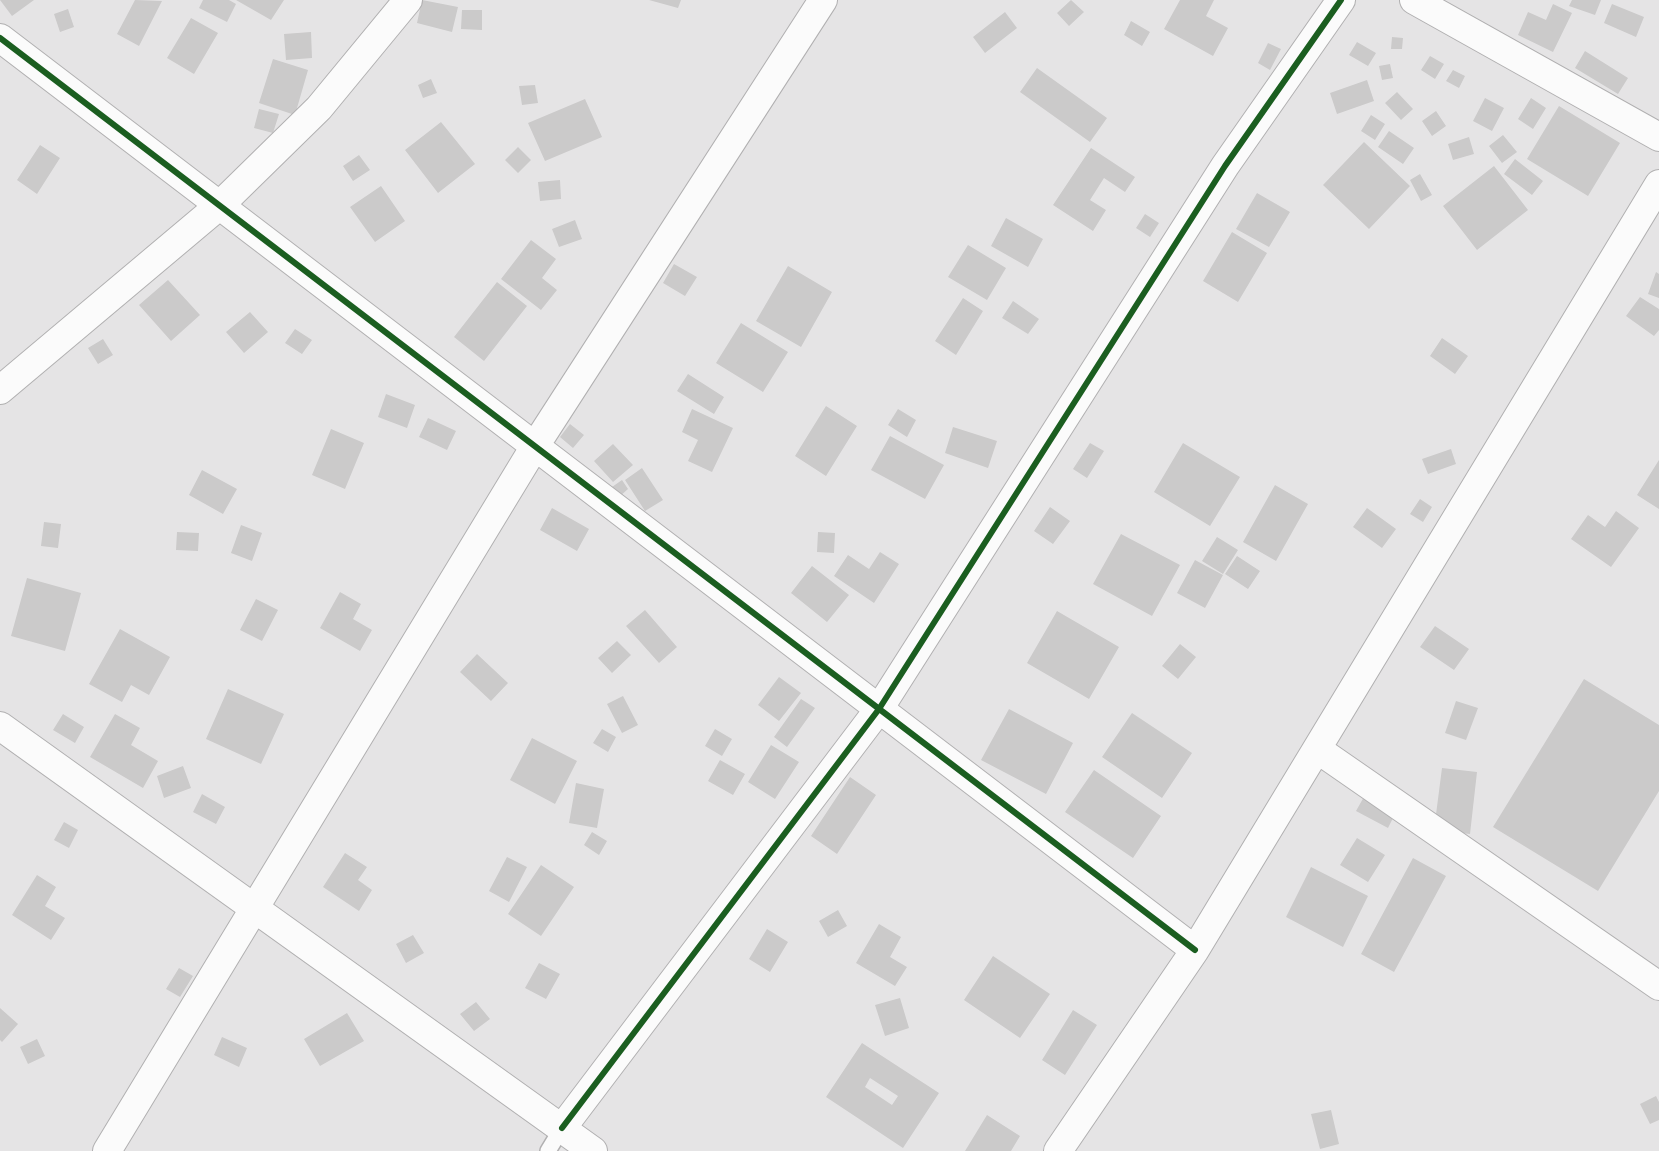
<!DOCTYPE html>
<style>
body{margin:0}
canvas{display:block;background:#e5e4e5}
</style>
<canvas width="1659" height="1151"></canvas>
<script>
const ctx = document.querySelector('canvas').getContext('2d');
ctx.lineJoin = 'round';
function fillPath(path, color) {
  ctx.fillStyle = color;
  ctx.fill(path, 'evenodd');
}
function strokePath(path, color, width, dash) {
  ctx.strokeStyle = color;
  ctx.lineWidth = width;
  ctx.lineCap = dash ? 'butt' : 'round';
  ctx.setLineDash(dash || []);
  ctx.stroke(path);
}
fillPath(new Path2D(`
 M0,0H34L12,16Z
 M135,0L162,1L139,46L117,34Z
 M203,0H229L236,4L227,22L199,8Z
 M236,0H284L271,20Z
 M422,0L458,7L452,32L417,23Z
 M649,0H681L678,8Z
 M1071,0L1084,12L1069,26L1057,13Z
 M1180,0H1214L1206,16L1228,28L1213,56L1164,29Z
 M1572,0H1601L1595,15L1569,6Z
 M1553,4L1572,13L1553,52L1518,35L1528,12L1546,20Z
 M1612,4L1644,17L1636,37L1604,23Z
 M68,9L74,27L60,32L54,14Z
 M462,10H482V30L461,29Z
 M1005,12L1017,28L985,53L973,37Z
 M191,18L218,33L194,74L167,58Z
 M1131,21L1150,32L1142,46L1124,35Z
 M311,32L312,58L286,60L284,34Z
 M1392,37L1403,38L1402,49H1391Z
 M1357,42L1376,53L1368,66L1349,55Z
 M1268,43L1281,49L1270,70L1258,63Z
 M1585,51L1628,78L1618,94L1575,68Z
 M1430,56L1444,64L1435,79L1421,70Z
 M273,59L308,70L295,115L259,103Z
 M1390,64L1393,78L1382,80L1379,66Z
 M1037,68L1107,118L1090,142L1020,92Z
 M1453,70L1465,76L1459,88L1446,81Z
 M431,79L437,93L423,98L418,85Z
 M1367,80L1374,101L1337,114L1330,93Z
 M535,85L538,103L522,105L519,86Z
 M1397,92L1413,109L1401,120L1385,103Z
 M1485,98L1504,108L1492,131L1473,121Z
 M1531,98L1546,108L1533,129L1518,119Z
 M585,99L602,137L545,161L528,123Z
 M1559,106L1620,143L1588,196L1527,159Z
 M259,109L279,114L273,133L254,128Z
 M1436,111L1446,126L1432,136L1422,121Z
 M1371,115L1385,124L1375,140L1361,131Z
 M441,122L475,164L438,193L405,150Z
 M1389,131L1414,148L1403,164L1378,147Z
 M1503,135L1517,152L1502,163L1489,146Z
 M1469,137L1474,154L1453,160L1448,144Z
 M1364,142L1410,186L1369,229L1323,185Z
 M40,145L60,158L37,194L17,180Z
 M518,147L531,160L518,173L505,160Z
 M1091,148L1135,177L1125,192L1104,178L1090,200L1106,210L1093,231L1053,205Z
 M359,155L370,170L353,181L343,166Z
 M1515,159L1543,181L1532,195L1504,174Z
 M1494,166L1528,210L1477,250L1443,206Z
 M1420,174L1432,195L1421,201L1410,180Z
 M560,180L561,199L540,201L538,182Z
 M381,186L405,221L375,242L350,207Z
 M1257,193L1290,212L1269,247L1236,229Z
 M1145,214L1159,223L1150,237L1136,228Z
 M1006,218L1043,239L1028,267L991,246Z
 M575,220L582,239L559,247L552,229Z
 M1232,232L1267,253L1238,302L1203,281Z
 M531,240L556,259L542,278L557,290L541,310L501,279Z
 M968,245L1006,268L987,300L948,277Z
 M674,264L697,277L685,296L663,283Z
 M788,266L832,292L801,347L756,321Z
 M1656,272L1659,274V298L1648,294Z
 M168,280L200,315L171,341L139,305Z
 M497,282L527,306L484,361L454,337Z
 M1640,297L1659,309V330L1654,336L1626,316Z
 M963,298L983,311L956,355L935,341Z
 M1013,301L1039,319L1028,334L1002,318Z
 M250,312L268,332L244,353L226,332Z
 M741,323L788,352L763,392L716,363Z
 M295,329L312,340L302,354L285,343Z
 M1442,338L1468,356L1455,374L1430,356Z
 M103,339L113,355L98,364L88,348Z
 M688,374L724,397L714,414L677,391Z
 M386,394L415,405L407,428L378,417Z
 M826,406L857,426L826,476L795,456Z
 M692,409L733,428L712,472L688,461L698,440L682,432Z
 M898,409L916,420L907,437L888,425Z
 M428,418L456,431L447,450L419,437Z
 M570,424L584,435L573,448L560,437Z
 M953,427L997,441L988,468L945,453Z
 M331,429L364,443L345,489L312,475Z
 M890,436L944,465L925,499L871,470Z
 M1090,443L1104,451L1087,478L1073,469Z
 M1183,443L1240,477L1210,526L1154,492Z
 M613,444L633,465L613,482L594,461Z
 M1451,449L1456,464L1428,474L1422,459Z
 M1659,460V509L1637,495Z
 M642,468L663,500L645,511L625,480Z
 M202,470L237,489L223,514L189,495Z
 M622,480L628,489L619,497L612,487Z
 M1275,485L1308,504L1276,561L1243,542Z
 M1420,499L1432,507L1423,522L1410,514Z
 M1050,507L1070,521L1053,544L1034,531Z
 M552,508L589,529L577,551L540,530Z
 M1367,508L1396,529L1382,548L1353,527Z
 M1616,511L1639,528L1611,567L1571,539L1588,515L1605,527Z
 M44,522L61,524L58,548L41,546Z
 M241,525L262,533L252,561L231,553Z
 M177,532L199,533L198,551L176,550Z
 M818,532L835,533L834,553L817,552Z
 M1121,534L1180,565L1152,616L1093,584Z
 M1217,537L1238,550L1223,574L1202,561Z
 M880,552L899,564L874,603L834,576L848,555L869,569Z
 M1237,556L1260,571L1248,589L1225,574Z
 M1195,560L1223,575L1205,608L1177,593Z
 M812,566L849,595L827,622L791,593Z
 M27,578L81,593L65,651L11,636Z
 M340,592L361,604L353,619L372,630L360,651L320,628Z
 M256,599L278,610L262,641L240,630Z
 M645,610L677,647L659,663L626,626Z
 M1057,611L1119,647L1089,699L1027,663Z
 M1435,626L1469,649L1454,670L1420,647Z
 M120,629L170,657L149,695L131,685L122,702L89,684Z
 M617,641L631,655L612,673L598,658Z
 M1180,644L1196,657L1178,679L1162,666Z
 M477,654L508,683L491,701L460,672Z
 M779,677L801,693L779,721L758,705Z
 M1584,679L1659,725V791L1598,891L1493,827Z
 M228,689L284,714L261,764L206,739Z
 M623,696L638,725L622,733L607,704Z
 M801,699L815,708L787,747L774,737Z
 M1456,701L1478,708L1466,740L1445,733Z
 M1009,709L1073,743L1046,794L981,760Z
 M1132,713L1192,753L1162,798L1102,757Z
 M63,714L84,727L75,743L53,730Z
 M115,714L140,728L131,745L158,761L143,788L90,757Z
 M602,729L616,737L608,752L593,743Z
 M715,729L732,739L722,756L705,746Z
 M532,738L577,761L555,804L510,780Z
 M771,745L799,762L775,799L748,782Z
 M720,760L745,774L733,795L708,781Z
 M183,766L191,788L164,798L157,776Z
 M1442,768L1477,772L1470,834L1434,830Z
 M1094,770L1161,816L1133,858L1065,812Z
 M850,777L876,795L837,854L811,836Z
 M576,783L604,789L597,828L569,823Z
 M202,794L225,807L216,824L193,812Z
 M1365,795L1396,812L1388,828L1356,811Z
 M64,822L78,830L69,848L54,840Z
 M592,832L607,841L599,855L584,845Z
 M1357,838L1385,855L1368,882L1340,865Z
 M345,853L367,867L358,880L372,890L359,911L323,887Z
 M507,857L527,867L509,902L489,891Z
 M1413,858L1446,876L1394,972L1361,954Z
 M541,865L574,887L541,936L508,914Z
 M1311,867L1368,896L1343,947L1286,917Z
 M37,875L56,887L45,906L65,918L51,940L12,915Z
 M838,910L847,926L828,937L819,921Z
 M879,924L901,937L890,957L907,967L895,986L856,963Z
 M767,929L788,942L770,972L749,959Z
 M413,935L424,953L406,963L396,944Z
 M993,956L1050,994L1020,1038L964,1000Z
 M539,963L560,974L546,999L525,988Z
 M179,968L193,976L180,997L166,989Z
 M900,998L909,1028L885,1036L875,1005Z
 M476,1002L490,1019L474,1031L460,1014Z
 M0,1008L18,1024L2,1042L0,1040Z
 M1073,1010L1097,1025L1065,1075L1042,1060Z
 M347,1013L364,1041L320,1066L304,1039Z
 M222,1037L247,1048L239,1067L214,1055Z
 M37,1039L45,1056L28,1064L20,1047Z
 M862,1043L939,1093L903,1148L826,1097ZM870,1078L898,1096L892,1105L865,1087Z
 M1656,1096L1659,1102V1120L1650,1124L1640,1104Z
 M1331,1110L1339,1144L1320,1149L1311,1114Z
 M987,1115L1020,1136L1011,1151H965Z`), '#cbcaca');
const lane = new Path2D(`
 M548,1151L562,1128`);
const street = new Path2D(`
 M1414,0L1659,137
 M0,38L1195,950
 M0,390L220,205L319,108L408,0
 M0,726L593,1151
 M1317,749L1659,986
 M562,1128L879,709L1225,166L1341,0
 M107,1151L535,446L823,0
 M1058,1151L1195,950L1659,184`);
strokePath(lane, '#b1b0b1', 18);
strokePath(street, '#b1b0b1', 30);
strokePath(lane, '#fbfbfb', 15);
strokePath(street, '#fbfbfb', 28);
strokePath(new Path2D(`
 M0,38L1195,950
 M562,1128L879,709L1225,166L1341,0`), '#1b5e20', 6);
</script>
